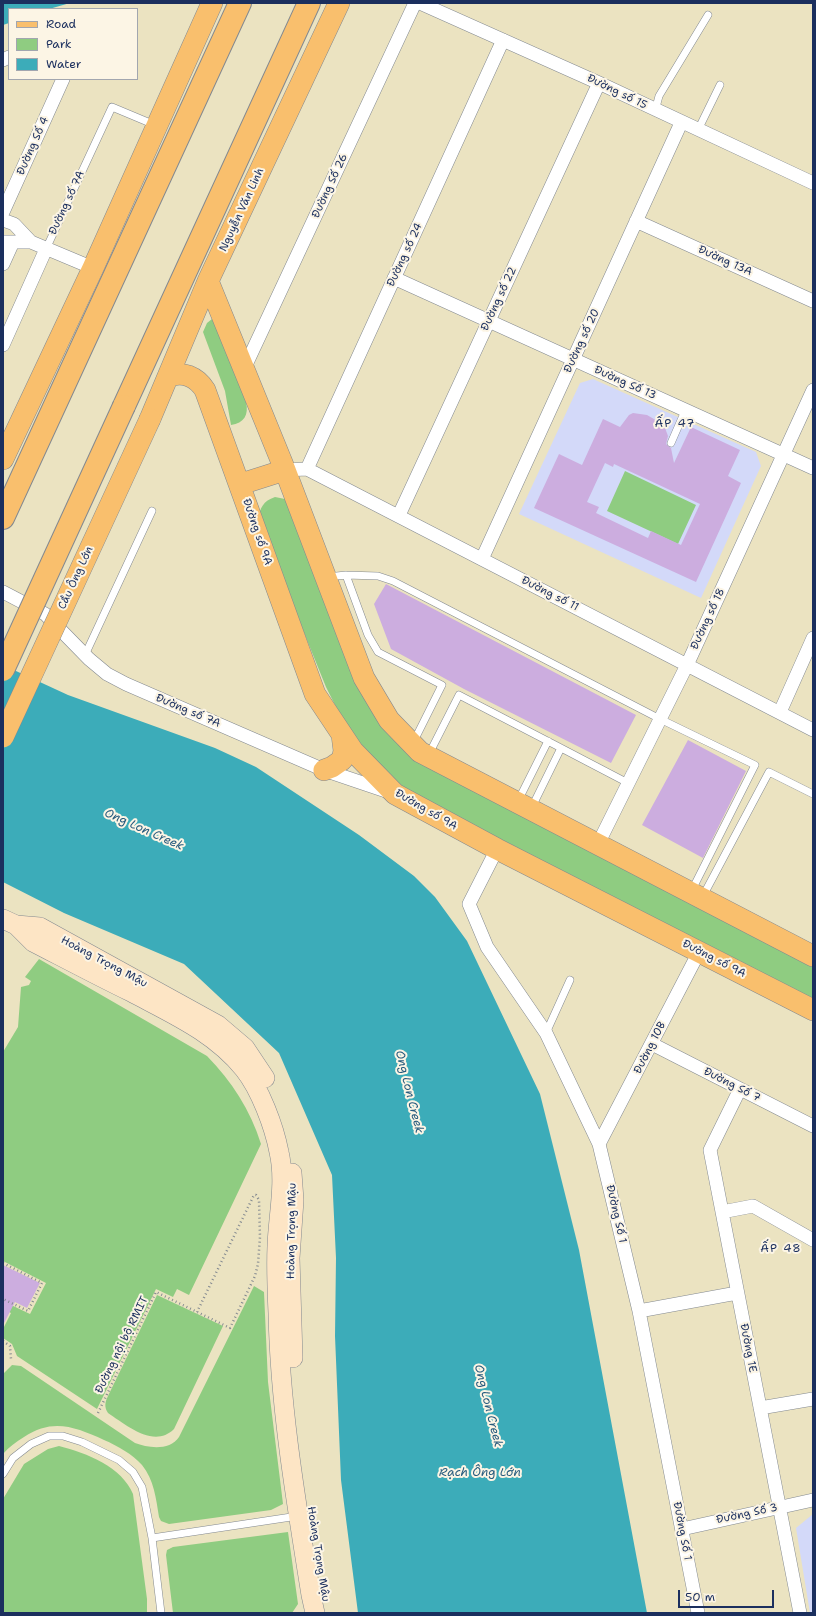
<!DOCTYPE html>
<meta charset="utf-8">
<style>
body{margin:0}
#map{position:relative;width:816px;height:1616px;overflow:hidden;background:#ebe3c1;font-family:"Shantell Sans",sans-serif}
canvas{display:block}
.frame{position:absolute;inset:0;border:4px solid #1b2f5e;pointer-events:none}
.legend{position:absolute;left:8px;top:8px;width:130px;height:72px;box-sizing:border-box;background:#fcf5e5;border:1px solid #a2a6af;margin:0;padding:5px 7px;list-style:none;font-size:12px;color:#1b2f5e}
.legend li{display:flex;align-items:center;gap:8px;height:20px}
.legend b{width:20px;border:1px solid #a2a6af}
.scale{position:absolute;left:678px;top:1590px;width:96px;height:18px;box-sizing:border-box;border:2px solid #1b2f5e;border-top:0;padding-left:5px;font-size:12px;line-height:14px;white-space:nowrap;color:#1b2f5e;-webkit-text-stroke:3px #fcf5e5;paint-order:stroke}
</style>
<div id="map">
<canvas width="816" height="1616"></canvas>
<div class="frame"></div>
<ul class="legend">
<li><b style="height:5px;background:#f9bf6d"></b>Road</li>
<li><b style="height:11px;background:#8fcc81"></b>Park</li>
<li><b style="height:11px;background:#3cacb9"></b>Water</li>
</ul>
<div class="scale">50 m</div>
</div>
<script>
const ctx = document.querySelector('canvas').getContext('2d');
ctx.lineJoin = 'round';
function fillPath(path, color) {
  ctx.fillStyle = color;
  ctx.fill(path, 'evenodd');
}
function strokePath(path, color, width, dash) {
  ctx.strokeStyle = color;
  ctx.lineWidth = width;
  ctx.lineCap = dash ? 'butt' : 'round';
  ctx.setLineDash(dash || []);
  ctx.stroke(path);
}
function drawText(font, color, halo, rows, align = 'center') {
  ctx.font = font + ' "Shantell Sans",sans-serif';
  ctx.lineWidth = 4;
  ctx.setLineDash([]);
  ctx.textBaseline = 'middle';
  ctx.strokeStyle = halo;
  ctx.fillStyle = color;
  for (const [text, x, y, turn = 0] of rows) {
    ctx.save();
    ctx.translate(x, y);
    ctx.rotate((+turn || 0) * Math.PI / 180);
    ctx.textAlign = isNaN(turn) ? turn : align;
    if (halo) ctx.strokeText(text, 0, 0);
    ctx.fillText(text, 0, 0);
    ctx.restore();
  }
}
fillPath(new Path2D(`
 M593,379L756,452L761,466L701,598L519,514L580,383Z
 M813,1514V1613H810L796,1528Z`), '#d3d9f9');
fillPath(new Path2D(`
 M212,319L217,321L246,402C249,415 244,423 231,425L225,391L203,332L207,323Z
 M625,471L696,505L678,544L607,511Z
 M275,497L285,499L388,728L813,963V1005L401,787L356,739L340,715L326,687L258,519C260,508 263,501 275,497Z
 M39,959L207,1056C232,1082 250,1109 261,1144L189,1295L177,1289L173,1297L156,1289L97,1409L17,1356L12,1344L3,1338V1329L11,1313L5,1310L9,1304L30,1314L46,1283L3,1261V1052L18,1027L21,987L29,985L31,981L25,977Z
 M254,1286L264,1292L268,1382L283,1504L271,1510L169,1524L161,1521L159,1517C156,1498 154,1480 142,1465C132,1454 118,1446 104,1440C75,1427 53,1418 24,1437C16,1442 9,1447 3,1454V1374L12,1365L21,1366L135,1443C148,1448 170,1451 179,1437Z
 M157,1295L223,1326L174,1429C154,1449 126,1425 108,1413C104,1407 105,1402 108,1396Z
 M59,1446C87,1453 122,1467 133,1494L147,1599V1613H3V1499L24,1464L48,1449Z
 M288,1532L298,1604L292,1613H173L166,1555L167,1550L173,1547Z`), '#8fcc81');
fillPath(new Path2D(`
 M3,3H70L49,9H9V23L3,25Z
 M3,665L68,695L215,748L256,767L359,835L414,876L435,897L467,941L540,1094L579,1250L647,1613H358L341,1480L335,1336L336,1258L332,1175L279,1053L184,964L64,913L3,882Z`), '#3cacb9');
fillPath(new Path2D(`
 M633,413L647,415L659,422L665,428L668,436L666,444L671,448L674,463L691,427L740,450L728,476L741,483L696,582L534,508L559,454L582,465L603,419L620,427L629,415ZM605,463L613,467L614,464L700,504L681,545L651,531L648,538L596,513L599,507L587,502Z
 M386,584L636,715L611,763L464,689L391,649L374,604Z
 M688,740L746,771L703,858L642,825Z
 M3,1265L40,1283L27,1308L15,1302L3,1325Z`), '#ccaddf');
const lane = new Path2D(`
 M655,111L659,96L708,15
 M698,130L720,85
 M46,249L112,107L155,125
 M671,443L685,411
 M346,575L378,576L393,581L660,719L755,765L692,890
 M327,577L346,575L368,635L378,652L442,685L413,743
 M85,655L152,511
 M429,754L459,695L561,748
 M518,801L548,741
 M531,809L561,748L628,783
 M703,896L769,772L813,794
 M546,1033L570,980
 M3,1474L13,1458L31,1444L49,1436H63L82,1442L119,1460L133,1472L142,1487L152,1538L161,1613
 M152,1538L298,1516`);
const street = new Path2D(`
 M420,3L599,83L813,183
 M3,60L9,57
 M3,212L63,79
 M3,220L14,224L31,242
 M636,221L813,301
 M3,242H31L93,268
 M3,264L13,242
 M394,278L813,468
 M3,345L46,249
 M244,369L415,3
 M307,469L503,40
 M285,470L307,469L813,730
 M399,515L599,83
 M482,559L681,123
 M3,592L45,614L89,659L107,674L126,684L324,770L389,792
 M780,712L813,638
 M598,844L687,665L813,390
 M497,849L469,904L487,947L546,1033L599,1144L639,1311L698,1613
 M652,1044L813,1126
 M740,1089L710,1150L800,1613
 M599,1144L699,952
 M722,1212L753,1206L813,1240
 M639,1311L737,1293
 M760,1408L813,1399
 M682,1529L813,1500`);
const secondary = new Path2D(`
 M3,919L16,925L33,942C66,959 98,976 131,992C172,1014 214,1032 244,1069C260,1089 274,1126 279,1152C286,1182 278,1216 277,1246C276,1268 277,1291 278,1313C280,1408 296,1501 311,1595L315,1613
 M16,925L40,927L218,1025L245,1048L265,1078
 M292,1173L294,1200L290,1258L293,1358`);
const primary = new Path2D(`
 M208,281L285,470L364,678L389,720L420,752L813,956
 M168,377C182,370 197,377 205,390L315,694L353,751L395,794L497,849L813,1010
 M150,419L208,281L339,3
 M3,459L93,268L212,3
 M241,484L285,470
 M324,770L332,767L342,760L344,751L342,735`);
const highway = new Path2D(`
 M124,406L309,3
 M3,518L240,3`);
strokePath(lane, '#838990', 8);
strokePath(street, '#838990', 14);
strokePath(secondary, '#838990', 20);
strokePath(primary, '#838990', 22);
strokePath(highway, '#838990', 24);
strokePath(new Path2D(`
 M3,1263L42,1283L28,1311L3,1299
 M3,1341L10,1346L11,1359
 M98,1413L156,1292L230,1328L255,1276L258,1264L260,1237L259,1200L256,1195H254L197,1312`), '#838990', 2.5, [1, 3]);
strokePath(lane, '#fff', 7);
strokePath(street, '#fff', 13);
strokePath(secondary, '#fde5c5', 19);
strokePath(primary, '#f9bf6d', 21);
strokePath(highway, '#f9bf6d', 22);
const primaryBridge = new Path2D(`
 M3,737L150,419`);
const highwayBridge = new Path2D(`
 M3,670L124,406`);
strokePath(primaryBridge, '#838990', 22, []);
strokePath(highwayBridge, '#838990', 24, []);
strokePath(primaryBridge, '#f9bf6d', 21);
strokePath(highwayBridge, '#f9bf6d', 22);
drawText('11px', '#1b2f5e', '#fcf5e5', [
 ["Đường số 15",617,92,26],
 ["Đường Số 4",33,146,-66],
 ["Đường Số 26",330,186,-65],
 ["Đường số 7A",67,203,-65],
 ["Nguyễn Văn Linh",242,210,-65],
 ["Đường số 24",405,255,-65],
 ["Đường 13A",725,261,24],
 ["Đường số 22",499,299,-65],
 ["Đường số 20",582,341,-65],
 ["Đường Số 13",625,383,24],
 ["Đường số 9A",257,532,71],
 ["Cầu Ông Lớn",76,578,-65],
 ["Đường số 11",550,594,27],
 ["Đường số 18",708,619,-65],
 ["Đường số 7A",188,711,23],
 ["Đường số 9A",426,810,30],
 ["Đường số 9A",714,959,27],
 ["Hoàng Trọng Mậu",104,962,28],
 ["Đường 10B",650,1048,-63],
 ["Đường Số 7",732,1085,27],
 ["Đường Số 1",616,1214,77],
 ["Hoàng Trọng Mậu",292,1231,-89],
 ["Đường nội bộ RMIT",122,1345,-64],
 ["Đường 1E",748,1348,79],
 ["Đường Số 3",747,1514,-12],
 ["Đường Số 1",682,1531,79],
 ["Hoàng Trọng Mậu",318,1554,81]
]);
ctx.letterSpacing = '1px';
drawText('12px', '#1b2f5e', '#fcf5e5', [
 ["ẤP 47",675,424],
 ["ẤP 48",781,1249]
]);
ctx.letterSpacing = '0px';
drawText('italic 12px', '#275b7e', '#fcf5e5', [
 ["Ong Lon Creek",144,830,24],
 ["Ong Lon Creek",409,1092,76],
 ["Ong Lon Creek",488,1406,76],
 ["Rạch Ông Lớn",480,1473]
]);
</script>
